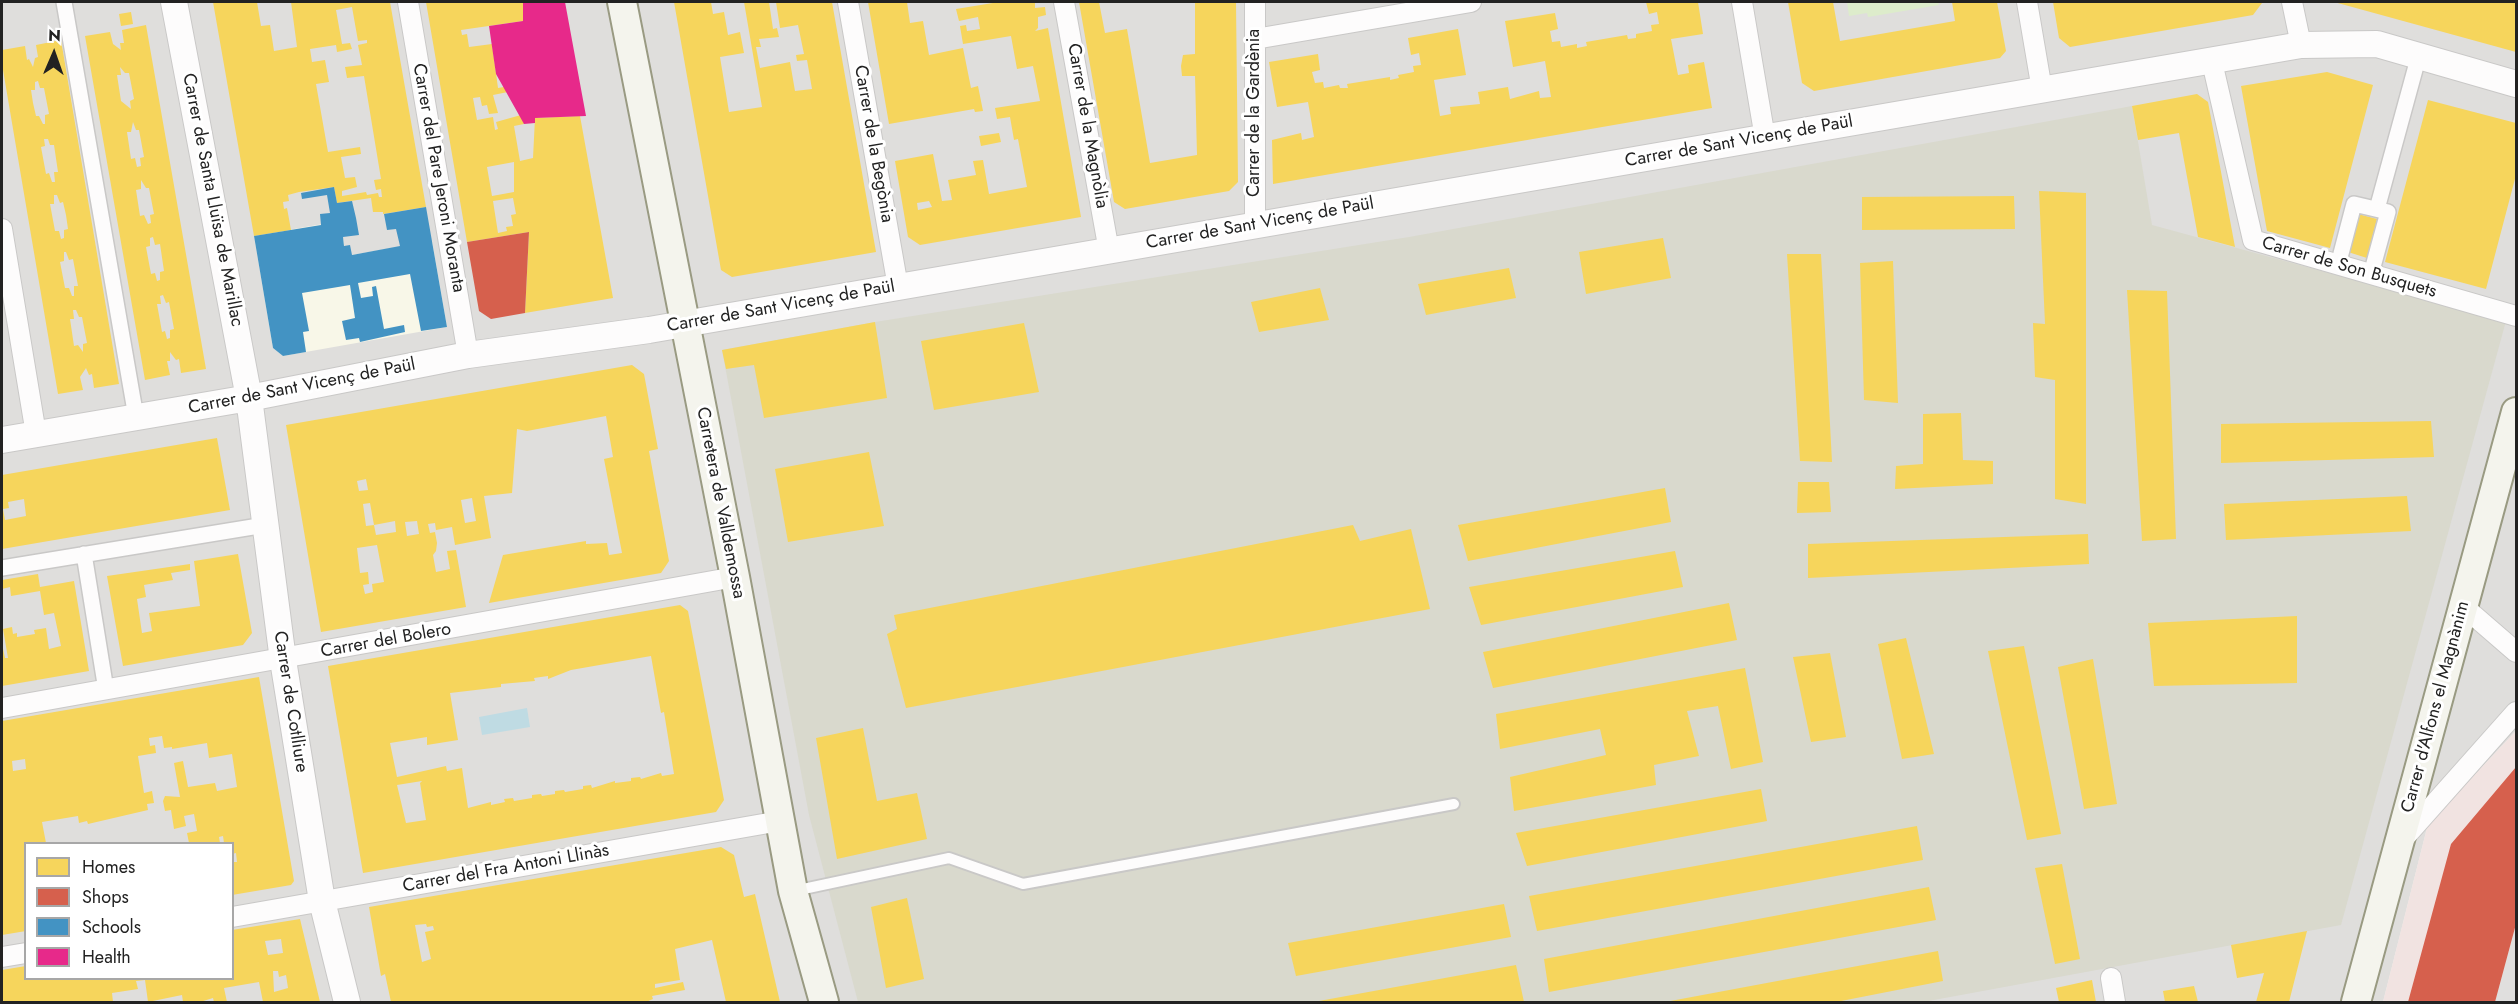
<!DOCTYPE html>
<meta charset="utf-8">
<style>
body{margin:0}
#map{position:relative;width:2518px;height:1004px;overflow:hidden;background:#f0eeeb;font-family:Jost,sans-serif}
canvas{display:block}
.frame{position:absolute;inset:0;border:3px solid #222;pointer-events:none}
.legend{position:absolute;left:24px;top:842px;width:210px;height:138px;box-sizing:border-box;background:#fff;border:2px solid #a7a7a7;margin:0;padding:8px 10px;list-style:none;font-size:18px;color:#222}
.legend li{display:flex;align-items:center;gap:12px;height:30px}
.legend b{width:30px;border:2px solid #a7a7a7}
.north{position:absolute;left:24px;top:24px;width:60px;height:60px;-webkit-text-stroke:4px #fff;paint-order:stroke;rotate:2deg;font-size:16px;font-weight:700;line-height:24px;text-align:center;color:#222}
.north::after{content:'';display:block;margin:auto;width:21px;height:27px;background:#222;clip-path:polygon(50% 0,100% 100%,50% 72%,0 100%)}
</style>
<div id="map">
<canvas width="2518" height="1004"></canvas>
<div class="frame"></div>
<ul class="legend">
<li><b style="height:16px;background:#f6d55c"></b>Homes</li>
<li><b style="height:16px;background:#d6604d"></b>Shops</li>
<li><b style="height:16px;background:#4393c3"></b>Schools</li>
<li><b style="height:16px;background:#e7298a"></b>Health</li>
</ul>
<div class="north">N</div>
</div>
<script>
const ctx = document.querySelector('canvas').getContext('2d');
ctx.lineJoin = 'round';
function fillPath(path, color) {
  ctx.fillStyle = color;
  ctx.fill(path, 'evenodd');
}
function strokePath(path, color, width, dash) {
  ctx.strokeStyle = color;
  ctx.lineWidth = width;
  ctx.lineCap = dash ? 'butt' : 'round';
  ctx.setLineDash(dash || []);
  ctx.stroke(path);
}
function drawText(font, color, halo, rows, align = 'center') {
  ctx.font = font + ' Jost,sans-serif';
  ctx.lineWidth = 6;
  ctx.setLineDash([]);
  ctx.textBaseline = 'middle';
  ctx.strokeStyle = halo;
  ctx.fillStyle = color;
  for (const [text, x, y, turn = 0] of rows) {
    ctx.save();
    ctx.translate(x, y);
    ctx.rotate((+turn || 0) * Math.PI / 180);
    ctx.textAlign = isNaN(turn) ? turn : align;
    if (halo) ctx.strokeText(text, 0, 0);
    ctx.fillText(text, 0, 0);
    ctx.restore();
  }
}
fillPath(new Path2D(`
 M2,2H2516V731L2428,824L2383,1002H2ZM26,844H232V978H26Z`), '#dfdedc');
fillPath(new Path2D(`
 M2516,731V1002H2383L2428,824Z`), '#f1e3e1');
fillPath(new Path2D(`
 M340,221L346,256L432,241L447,327L283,356L273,348L254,236Z`), '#f8f7e8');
fillPath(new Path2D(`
 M2132,106L2152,225L2506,321L2341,925L1923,1002H858L809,815L722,350L875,322L1409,237Z`), '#d9d9cd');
fillPath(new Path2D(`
 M1847,2H1938L1939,5L1868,17L1867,13L1849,16Z`), '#ddeccb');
fillPath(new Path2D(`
 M2516,924V1002H2495Z`), '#e0dfde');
fillPath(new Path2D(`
 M527,708L530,727L482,735L479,717Z`), '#bfdbe3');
fillPath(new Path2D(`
 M213,2H257L261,26L270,25L274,51L297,47L291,2H390L426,207L383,214V212H373L371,198L337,203L334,187L299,192L288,195L289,201L283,202L284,209L287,208L291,230L254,236ZM352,7L358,41L367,40V43L358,45L362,65L345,67L347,78L364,76L381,179L374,180L376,190L381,189L382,197H379L378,193L367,195L366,192L342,196V191L357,187L355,177L345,178L341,157L361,154L360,147L328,152L316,84L329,82L325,60L312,62L310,49L336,45L337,52L352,49L350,43L342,44L336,10Z
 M426,2H523V21L461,30L462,35L467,34L469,47L492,44L498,88L504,87L508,92L493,95L498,113L489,114L487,105L482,106L480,97L473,98L477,120L493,117L495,130L498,129L496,122L521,115L524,124L514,126L520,161L533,158L535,118L580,116L613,298L525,313L529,232L467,242ZM514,162V192L492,196L487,167ZM513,198L516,214L511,215L513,226L506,227L507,231L498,233L493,201Z
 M674,2H711L713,14L724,12L728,35L740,32L744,53L720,57L729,112L762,107L744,2H769L773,29L777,28L779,37L759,39L761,47H756L760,68L790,62L795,91L812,89L807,60L797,61L796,55L804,54L798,25L780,28L776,2H832L876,252L732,277L721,270Z
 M868,2H907L910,23L923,21L929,55L963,48L971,88L978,86L983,111L975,112L974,109L889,124Z
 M999,2H1035V8L1045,7L1046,15L1038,17V28L1035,31L1048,28L1081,217L920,245L908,237L895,161L933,154L942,201L952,200L948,180L976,175L973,161L983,160L989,194L1027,187L1018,139L1014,140L1010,117L997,119L995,108L1040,101L1033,66L1017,69L1011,36L963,44L960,26L966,25L967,31L980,29L978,17L959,21L956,9ZM929,201L932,207L918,210L917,203Z
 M1079,2H1099L1105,33L1127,29L1150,163L1197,155L1195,76H1182L1181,66L1183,55L1195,54V2H1236L1238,182L1229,191L1125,209L1114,202Z
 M1646,2H1698L1703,34L1671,39L1678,75L1689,73L1688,65L1704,62L1712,108L1273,184L1272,140L1301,133L1302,140L1314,137L1308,102L1277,107L1269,62L1318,54L1320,70L1312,72L1315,83L1323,82L1324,88L1339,85L1340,88H1348L1347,84L1390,77V80L1399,78L1398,75L1414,72L1413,66L1421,65L1419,53L1411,55L1408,38L1458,29L1466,75L1434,80L1440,116L1451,114L1450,107L1480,104L1478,92L1508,87L1510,99L1539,91L1540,98L1551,97L1545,61L1513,67L1505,21L1555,13L1558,29L1550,31L1552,42L1560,41L1561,47L1577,44V48L1587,46L1586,42L1627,35L1628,39L1636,38V34L1652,31L1651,25L1659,24L1657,12L1649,14Z
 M1788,2H1833L1840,41L1955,21L1952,2H1997L2006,51L2000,58L1814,91L1802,83Z
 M2053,2H2261L2262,3L2253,15L2070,47L2059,38Z
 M2334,2H2516V52Z
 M131,12L133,24L121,26L119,14Z
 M146,25L206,369L181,373L179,359L176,360L170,352V361H167L170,375L145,380L85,36L110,32L113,44L121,50L120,43H124L122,30ZM120,67L125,73H129L134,99L130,101L131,109L121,101L117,75H121ZM133,122L136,130H139L144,157L140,158L141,166L137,167L135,158L131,159L127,132H131ZM141,180L146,188H149L154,214L150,215L151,223L148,224L144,215L140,216L136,190L141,189ZM153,237L155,245L160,244L164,271L160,272V280L157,281L155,273L151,274L146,247L150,246V238ZM163,295L166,303L169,302L174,329L170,330V338L167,339L165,331L162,332L157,304H161L160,296Z
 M61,40L119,384L94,388L92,374L89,375L86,368L80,377L83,390L58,394L2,64V50L25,46L27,60L29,59L33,67L35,58L38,57L36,45ZM38,81L40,88H44L49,114L45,115V124H43L39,116H36L33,103L31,90H35V82ZM44,139H48L50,145H54L58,172H54L55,182H52L49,173L46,174L41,147L45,146ZM54,195H57L60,203L63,202L66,215L68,229L64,230V238L61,239L59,231H55L50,204H54ZM64,252H66L69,260L73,259L78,286H74V296H72L69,288H65L60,262L64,261ZM73,310H76L79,317H82L87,343L83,344V352L78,345L74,346L70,319H74Z
 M2327,72L2373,85L2330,248L2267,231L2241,86Z
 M2197,94L2208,102L2235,247L2198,237L2179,133L2138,140L2132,106Z
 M2428,100L2516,123V175L2486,289L2385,262Z
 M999,133L1001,142L981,146L979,136Z
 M2039,191L2086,193V504L2055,499V380L2035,377L2033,323L2045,324Z
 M2014,196L2015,229L1862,230V197Z
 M2358,214L2377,219L2367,258L2348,252Z
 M1663,238L1671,278L1586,294L1579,252Z
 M1787,254H1821L1832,462L1800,461Z
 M1893,261L1898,403L1864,400L1860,263Z
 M1509,268L1516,298L1426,315L1418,284Z
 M1320,288L1329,320L1259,332L1251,302Z
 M2127,290L2167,291L2176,539L2142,541Z
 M875,322L887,398L764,418L754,365L726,369L722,350Z
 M1024,323L1039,392L934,410L921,341Z
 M632,365L644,374L658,449L649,451L669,561L661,573L489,603L503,555L586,541V544L607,543L609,555L622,553L604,459L613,457L606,416L527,431L517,429L512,493L484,496L491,538L455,545L452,527L436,530L435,523L428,524L430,533L435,532L437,543L436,551L433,555L436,572L450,569L447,551L456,550L466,607L321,632L286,425ZM366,479L368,490L359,491L357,481ZM472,498L476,521L465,523L461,500ZM370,503L374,525L395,521L396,532L376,535L374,525L366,526L363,504ZM417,521L419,534L407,536L405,522ZM377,545L384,582L372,584L373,592L365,594L363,585L369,584L368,572L360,573L357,548Z
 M1961,413L1963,460L1993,461V484L1895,489L1896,466L1923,464V414Z
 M2431,421L2434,457L2221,463V424Z
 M217,438L230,510L2,549V475ZM24,499L26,516L5,520L3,509L9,508L8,502Z
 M869,452L884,526L788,542L775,469Z
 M1798,482H1829L1831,512L1797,513Z
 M1665,488L1671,522L1468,561L1458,525Z
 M2407,496L2411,531L2226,540L2224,504Z
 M1353,525L1360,541L1411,529L1430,609L906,708L887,634L897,629L894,615Z
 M2088,534L2089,564L1808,578V544Z
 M1675,551L1683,587L1481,625L1469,587Z
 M238,554L252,633L243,645L123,666L107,576L190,564V570L171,573L173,580L144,585L146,597L137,599L142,633L152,631L149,613L200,606L194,561Z
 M38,574L40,587L74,581L89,671L2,686V644L5,658H8L3,629L12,627L13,634L17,633V637L35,634L34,630L46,628L49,649L61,646L54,613L44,615L40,591L11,596L10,587L2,589V580Z
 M1729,603L1737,640L1493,688L1483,652Z
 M680,605L688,611L724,800L716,812L363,873L328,666ZM651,656L661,713L664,712L674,774L662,776L661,773L641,779L640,777L631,778V781L615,783V781L592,788L591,785L583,786V789L565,792L564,790L555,791V794L542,796L541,794L532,795V798L514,801L513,798L504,799L505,802L491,805V802L468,808L462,768L447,771L446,766L397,777L390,743L427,737V745L458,740L450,693L501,687V684L535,681L534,678L548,676V679L571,670ZM422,781L420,783L426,820L406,823L397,785Z
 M2297,616V683L2154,686L2148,623Z
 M1906,638L1934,754L1902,759L1878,644Z
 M2024,646L2061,834L2027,840L1988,651Z
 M1830,653L1846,737L1811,742L1793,657Z
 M2093,659L2117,804L2084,809L2058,667Z
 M1745,668L1763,762L1731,769L1718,706L1687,711L1699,756L1654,765L1656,785L1514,811L1510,777L1606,755L1600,729L1500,749L1496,714Z
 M259,677L294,881L291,885L232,895V862H237L236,853L232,854V843H224L223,836L219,837L220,843H189L187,833L197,831L194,814L184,816L186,826L174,829L171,810L165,811L163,801L165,796L180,797L174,763L183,761L188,787L215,783L217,791L237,787L232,754L209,758L207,743L172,749V747L164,748L162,736L149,738L150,746L155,745L156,753L138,756L144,793L152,791L154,803L147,804L148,810L88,824L87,821L79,823L78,816L42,822L46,843H26V931L2,935V721ZM25,759L26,769L13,771L12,761Z
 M863,728L877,801L917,793L927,839L837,859L816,738Z
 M1761,789L1767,821L1527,866L1516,833Z
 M1917,826L1923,860L1537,931L1529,896Z
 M721,847L734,855L744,897L755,894L780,1002H726L712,940L675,949L680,980L655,984V988L683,982L685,990L652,996L653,999L646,1002H391L385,974L381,976L369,907ZM426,924L427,927L433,926L434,930L425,932L431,959L422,962L415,925Z
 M2062,864L2080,959L2055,964L2035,868Z
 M1929,887L1936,920L1549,992L1544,959Z
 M907,898L924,979L886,988L871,907Z
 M1504,904L1511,937L1296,976L1288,943Z
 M300,919L320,1002H263L259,982L224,988L227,1002H214L213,998L200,1002H183L182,995L148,1002L145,980L136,981L138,989L112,993L113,1002H2V970L26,966V978H232V930ZM281,939L283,953L268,955L265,941ZM273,971H278L279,977L286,975L288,988L274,992Z
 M2307,931L2289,1002H2256L2264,973L2237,978L2231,945Z
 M1938,951L1943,981L1836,1002H1665Z
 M1516,965L1524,1002H1319V1001Z
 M2092,980L2096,1002H2059L2056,988Z
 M2194,986L2198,1002H2165L2163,991Z`), '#f6d55c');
fillPath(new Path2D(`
 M529,232L525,313L491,319L479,311L467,242Z
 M2516,767V924L2495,1002H2408L2451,844Z`), '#d6604d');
fillPath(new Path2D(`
 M334,187L337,203L352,201L356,218L359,235L343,237L344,246L350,245L352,255L400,246L396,229L387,230L384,214L426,207L447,327L421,331L410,274L358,283L361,298L373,296L372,287L376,286L384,329L404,325L405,332L360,342L359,338L346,340L342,321L355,318L350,285L302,293L309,331L303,332L306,352L283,356L273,348L254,236L321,225L320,214L330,213L327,195L302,199L301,193Z`), '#4393c3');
fillPath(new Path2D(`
 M523,2H565L586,116L535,118V123L524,124L496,74L489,26L523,21Z`), '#e7298a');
const service = new Path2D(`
 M794,891L949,858L1023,884L1454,804`);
const pedestrian = new Path2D(`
 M64,2L136,417
 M2377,209L2419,55
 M2338,265L2354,204L2388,212L2371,274
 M84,554L106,690
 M2,568L265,525`);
const minor = new Path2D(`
 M408,2L468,355
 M848,2L898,287
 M1064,2L1109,251
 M1255,2V224
 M1742,2L1765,138
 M2027,2L2042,90
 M2292,2L2301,45
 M1255,39L1471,2
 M2212,62L2253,240L2516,316
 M2,229L36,434
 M2464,607L2516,652
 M2,708L735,577
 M2404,838L2516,712
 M232,917L780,821
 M2,957L26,953
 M2111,978L2115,1002`);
const tertiary = new Path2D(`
 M174,2L249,398L283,660L322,901L347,1002
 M2,440L249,398L468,355L649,330L2301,45L2377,44L2516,84`);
const secondary = new Path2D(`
 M622,2L735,577L793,891L824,1002
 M2356,1002L2516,412`);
strokePath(service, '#c9c8c7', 14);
strokePath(pedestrian, '#c9c8c7', 18);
strokePath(minor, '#c9c8c7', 22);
strokePath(tertiary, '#c9c8c7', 28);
strokePath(secondary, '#999a82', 32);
strokePath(service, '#fdfcfc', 10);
strokePath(pedestrian, '#fdfcfc', 15);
strokePath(minor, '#fdfcfc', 20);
strokePath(tertiary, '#fdfcfc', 26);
strokePath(secondary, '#f4f4ed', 28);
drawText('18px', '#222', '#fff', [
 ["Carrer de la Gardènia",1255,113,-90],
 ["Carrer de la Magnòlia",1087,126,80],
 ["Carrer de Sant Vicenç de Paül",1739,142,-10],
 ["Carrer de la Begònia",873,144,80],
 ["Carrer del Pare Jeroni Moranta",438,178,80],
 ["Carrer de Santa Lluïsa de Marillac",212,200,79],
 ["Carrer de Sant Vicenç de Paül",1260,224,-10],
 ["Carrer de Son Busquets",2349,268,16],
 ["Carrer de Sant Vicenç de Paül",781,307,-10],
 ["Carrer de Sant Vicenç de Paül",302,387,-11],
 ["Carretera de Valldemossa",720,503,79],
 ["Carrer del Bolero",386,641,-10],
 ["Carrer de Cotlliure",290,702,81],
 ["Carrer d'Alfons el Magnànim",2436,707,-75],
 ["Carrer del Fra Antoni Llinàs",506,869,-10]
]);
</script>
